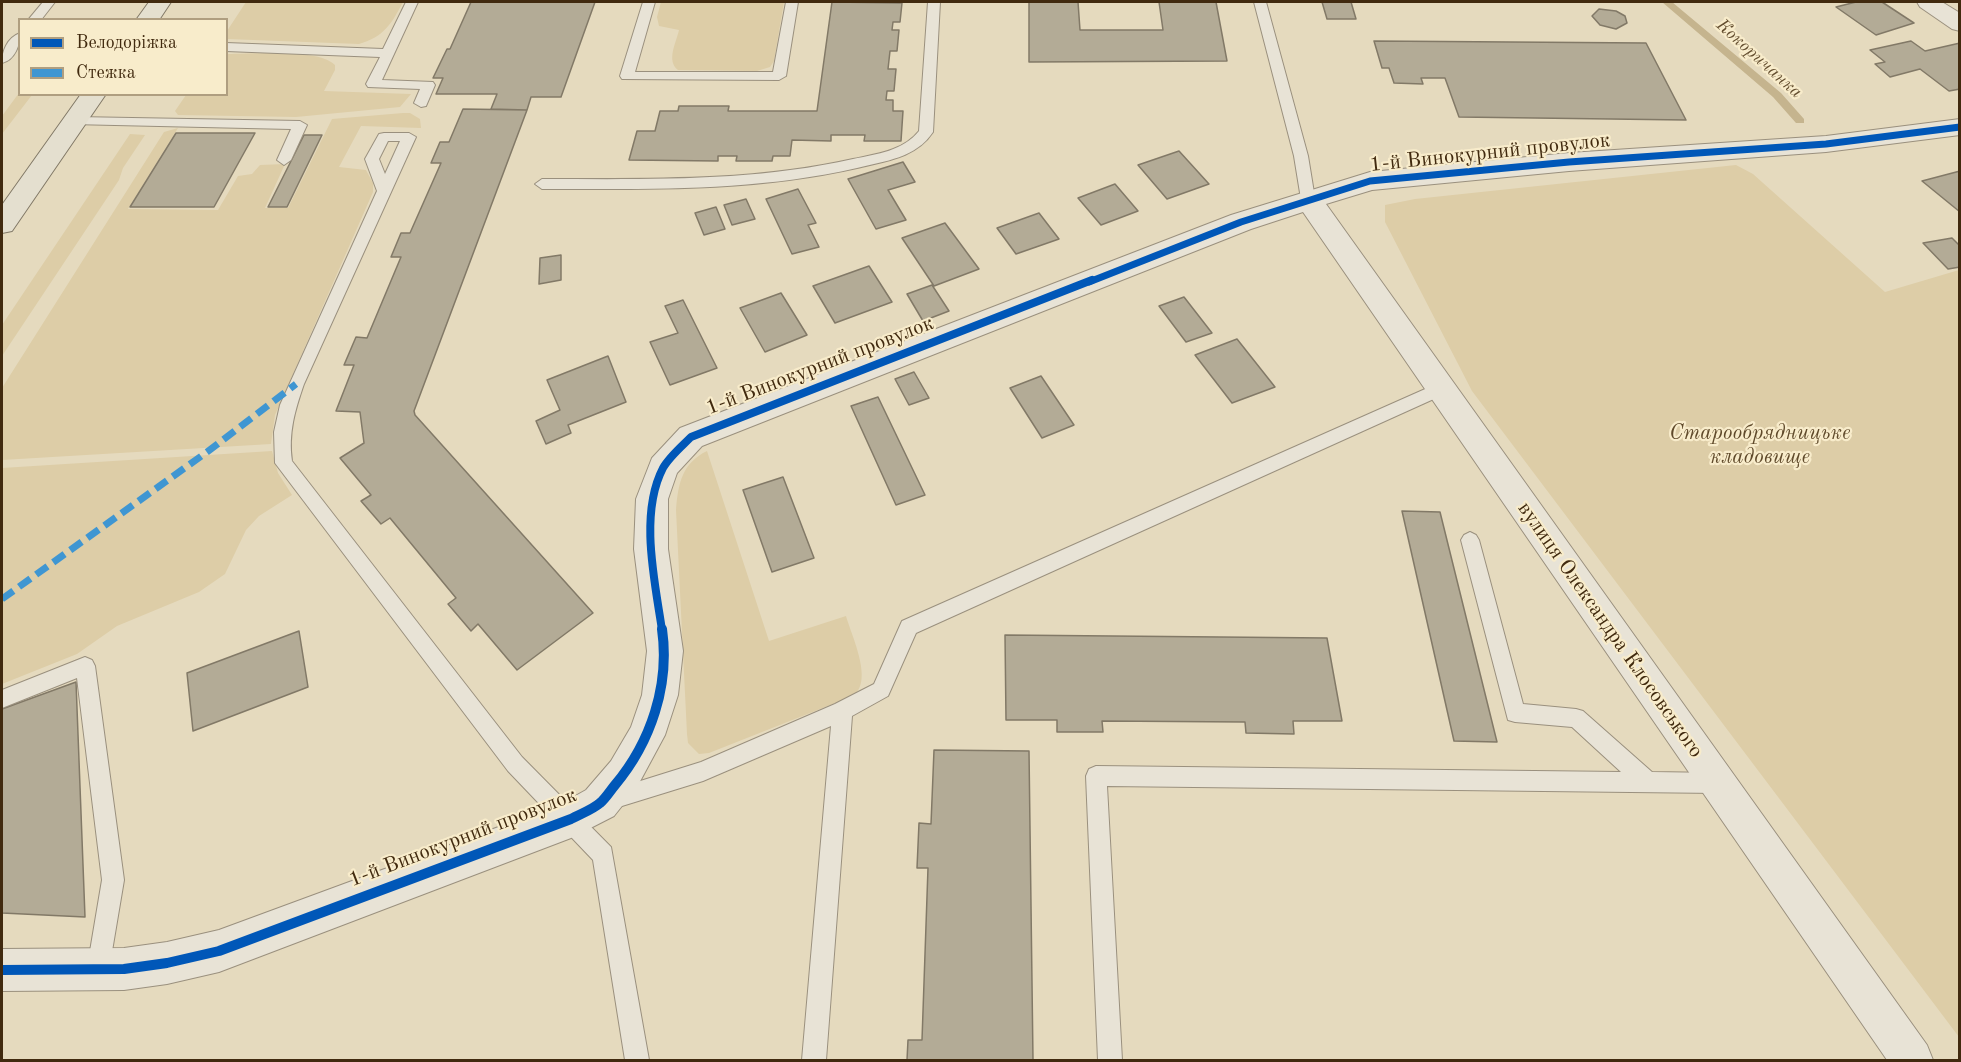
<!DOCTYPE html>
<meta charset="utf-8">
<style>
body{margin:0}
#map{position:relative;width:1961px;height:1062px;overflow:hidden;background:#e5dabe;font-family:"Old Standard TT",serif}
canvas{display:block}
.frame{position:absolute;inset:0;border:3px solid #412a0f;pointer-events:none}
.legend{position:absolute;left:18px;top:18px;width:210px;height:78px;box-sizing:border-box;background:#f8eccb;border:2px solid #af9e80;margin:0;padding:8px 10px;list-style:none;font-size:18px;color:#412a0f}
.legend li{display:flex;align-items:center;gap:12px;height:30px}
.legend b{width:30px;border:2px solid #af9e80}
</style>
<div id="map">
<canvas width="1961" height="1062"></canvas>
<div class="frame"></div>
<ul class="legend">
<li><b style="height:8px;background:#0057b8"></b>Велодоріжка</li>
<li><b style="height:8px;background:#3f96d2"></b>Стежка</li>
</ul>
</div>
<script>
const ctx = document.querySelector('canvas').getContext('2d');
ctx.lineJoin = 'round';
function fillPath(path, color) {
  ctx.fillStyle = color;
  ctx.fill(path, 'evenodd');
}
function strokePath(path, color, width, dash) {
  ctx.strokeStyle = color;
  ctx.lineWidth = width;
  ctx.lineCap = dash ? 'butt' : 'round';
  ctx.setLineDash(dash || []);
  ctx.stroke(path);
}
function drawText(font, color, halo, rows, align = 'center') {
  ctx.font = font + ' "Old Standard TT",serif';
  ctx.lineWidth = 4.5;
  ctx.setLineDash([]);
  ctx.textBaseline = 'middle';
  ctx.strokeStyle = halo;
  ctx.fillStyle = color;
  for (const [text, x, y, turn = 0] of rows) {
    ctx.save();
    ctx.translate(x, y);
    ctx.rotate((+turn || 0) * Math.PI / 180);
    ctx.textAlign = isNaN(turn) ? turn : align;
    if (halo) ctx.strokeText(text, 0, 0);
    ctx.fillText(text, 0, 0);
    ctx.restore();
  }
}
fillPath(new Path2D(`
 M246,2H403C392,23 384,37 359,44L227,39V31Z
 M661,2H784L774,61L770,67L757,71L678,70C666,61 676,43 679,30L659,26L657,17Z
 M227,54C250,54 319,48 335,65V70L324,91L411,94L400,107L296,117L178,115L175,111L186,95L226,94Z
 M19,93L32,95L2,134V116Z
 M403,113H410L420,119L421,128L361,126L339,167L366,170L373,183V192L275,415L271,444L2,460V388L164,132L178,128L128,209L218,210L238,176L252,174L260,165L285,164L265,208H288L332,119Z
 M130,134L145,135L123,168L119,180L2,356V325Z
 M1736,165L1753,174L1885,292L1959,270V1037L1472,391L1385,222V205L1415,199Z
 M272,451L278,473L292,495L259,516L246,530L225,574L199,592L117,626L77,654L2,684V468Z
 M707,451L769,641L846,616C852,637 874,681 853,696L709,753L699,754L688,743L687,734L676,510C678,484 682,463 707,451Z`), '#ddcda7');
fillPath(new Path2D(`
 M1662,2H1672L1781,93L1804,119V123H1796L1773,97Z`), '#c5b48e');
const building = new Path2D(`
 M471,2H595L561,97H531L527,110L491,109L497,94H436L443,78H433L447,49H450Z
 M832,2L902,3L900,22H893L892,30H899L897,51H890L888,69H896L894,91H887L886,100H893V111H903L901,141H864L865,135H831V141L792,140L790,156H773L772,161H736L737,156H718V161L629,160L637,131H655L660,111H678L679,106H729L728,111H817Z
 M1029,2H1078L1080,30H1163L1159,2H1216L1227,61L1029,62Z
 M1322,2H1351L1356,19H1327Z
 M1856,2H1882L1914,23L1876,35L1836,7Z
 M1599,9L1616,11L1625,16L1627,23L1616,29L1600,25L1592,16Z
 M1374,41L1646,43L1686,120L1459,117L1445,78H1421L1423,84L1394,83L1389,68H1382Z
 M1911,41L1925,51L1960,43V89L1949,91L1920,69L1890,77L1875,64L1885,62L1870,50Z
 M463,109L527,110L414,411L415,415L593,613L517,670L478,624L471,631L448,604L456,598L390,518L381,524L361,501L371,495L340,458L364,443L360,412L336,411L354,365H344L356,337L367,338L401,257H391L401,233H410L441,163H431L440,142H449Z
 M176,133H255L214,207H130Z
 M304,135H322L287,207H268Z
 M1179,151L1209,184L1167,199L1138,165Z
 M903,162L915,182L888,190L906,220L876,229L848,179Z
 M1960,171V212L1922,181Z
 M1115,184L1138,211L1101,225L1078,198Z
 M798,189L816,223L808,225L819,247L792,254L766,199Z
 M746,199L755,219L732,225L724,205Z
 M716,207L725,229L704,235L695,213Z
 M1039,213L1059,239L1016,254L997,228Z
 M945,223L979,269L934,286L902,238Z
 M1952,238L1960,246V267L1948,269L1923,243Z
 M561,255V280L539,284L540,258Z
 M869,266L892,302L835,323L813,286Z
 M932,285L949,311L923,321L907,294Z
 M781,293L807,335L765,352L740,308Z
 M1184,297L1212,333L1186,342L1159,306Z
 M683,300L717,368L670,385L650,342L678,333L665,306Z
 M1237,339L1275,387L1232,403L1195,355Z
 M608,356L626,402L568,425L571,433L546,444L536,421L560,410L547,380Z
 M914,372L929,398L909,405L895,379Z
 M1041,376L1074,425L1042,438L1010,388Z
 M878,397L925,495L896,505L851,406Z
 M783,477L814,558L772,572L743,490Z
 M1402,511L1440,512L1497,742L1454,741Z
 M299,631L308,687L193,731L187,673Z
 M1005,635L1327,638L1342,721H1293L1294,734L1246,733L1245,722L1102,721L1103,732H1057V720H1006Z
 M76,682L85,917L2,913V709Z
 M934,750L1029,751L1033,1060H907L908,1040H922L928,868H917L919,823L931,824Z`);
fillPath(building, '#b3ab96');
strokePath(building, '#827967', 1.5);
const service = new Path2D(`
 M43,2H55L41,20H28Z
 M406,2H418L382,80L433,82L435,85L426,106L421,107L414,103L420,89L368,87L366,84L380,57L226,51V43L383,49Z
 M643,2H655L635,72H773L786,2H798L786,76L779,80L622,79L620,76Z
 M928,2H940L933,132C916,158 885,161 857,168C751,192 649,189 542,189L535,184L542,179C647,179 751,182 853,159C877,154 903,151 919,131Z
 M1254,2H1266L1308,156L1315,199L1308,204L1301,199L1294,156Z
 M20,33C20,45 15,60 2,63C2,51 7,38 20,33Z
 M76,117L300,121L307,125L291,160L284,165L277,160L291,129L71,124L69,121L71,118Z
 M384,133H409L416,137L304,384C295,410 288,433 292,461L522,757L611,847L649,1060H625L593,860L508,771L275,463L274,432L280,405L377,191L365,159L379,134ZM388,141H400L385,174L379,159Z
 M1441,382L1447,383L1449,388L1447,393L916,633L888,696L852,716L826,1060H802L831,726L703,781L609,810L602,807L599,800L602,793L701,762L835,704L874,684L902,621Z
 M1470,532L1476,535L1479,540L1523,704L1576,709L1583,711L1652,772L1718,773L1725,776L1728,783L1725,790L1718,793L1107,786L1122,1060H1098L1086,776L1089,769L1096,766L1621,772L1572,727L1515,722L1508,720L1461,540L1464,535Z
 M85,657L92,660L95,666L124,880L109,969L106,977L98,980L90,977L87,969L102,880L77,678L2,708V690Z`);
const minor = new Path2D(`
 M1917,2H1942L1960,13V31L1952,29L1920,7Z
 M1960,119V135L1826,152L1569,171L1372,190L1326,204L1927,1045L1933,1060H1887L1303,212L1251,229L702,446L677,473L668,499V549L683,651L678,695L665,735L637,787L614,816L571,838L219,972L167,984L124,990L2,991V949L124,948L167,942L219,930L561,804L586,790L611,761L631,727L642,695L647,651L634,549L636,499L652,458L680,428L1231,215L1370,172L1569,153L1826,136Z`);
const primary = new Path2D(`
 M149,2H171L159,20H136Z
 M81,94H106L12,231L2,233V205Z`);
strokePath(service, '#9a907e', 2);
strokePath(minor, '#9a907e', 2);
strokePath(primary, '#827967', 2);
fillPath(service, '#e8e3d6');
fillPath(minor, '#e8e3d6');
fillPath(primary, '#e4dfcf');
strokePath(new Path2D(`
 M2,599L207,452L296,384`), '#3f96d2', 7, [14, 7]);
strokePath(new Path2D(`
 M1089,282L1241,222L1370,181L1569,162L1826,144L1960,127`), '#0057b8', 7);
strokePath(new Path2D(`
 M662,630C655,582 639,514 663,468C669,457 682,446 691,437L1092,280`), '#0057b8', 8);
strokePath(new Path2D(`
 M2,970L124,969L167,963L219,951L571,819C580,814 592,810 600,803C605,799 610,791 615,785C651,742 670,685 662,629`), '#0057b8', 10);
drawText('italic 18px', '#644e2f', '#f8eccb', [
 ["Кокоричанка",1759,59,42]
]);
drawText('21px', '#412a0f', '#f8eccb', [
 ["1-й Винокурний провулок",1490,153,-6],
 ["1-й Винокурний провулок",820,366,-21],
 ["вулиця Олександра Клосовського",1610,630,55],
 ["1-й Винокурний провулок",463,838,-21]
]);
drawText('italic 21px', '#5f492a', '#f8eccb', [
 ["Старообрядницьке",1760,433],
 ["кладовище",1760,457]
]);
</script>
